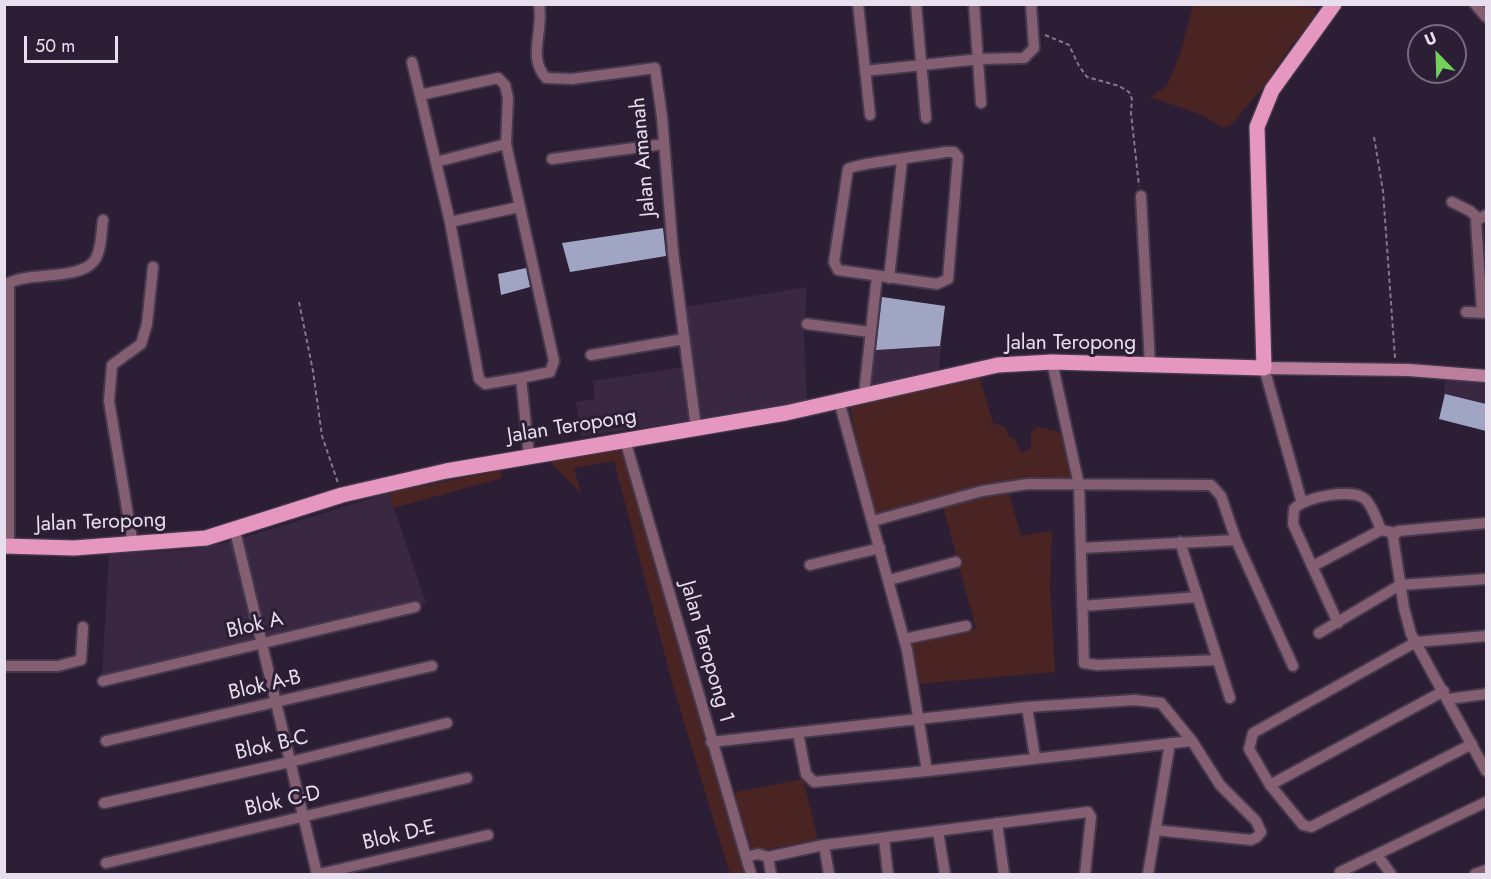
<!DOCTYPE html>
<style>
body{margin:0}
#map{position:relative;width:1491px;height:879px;overflow:hidden;background:#2c1e34;font-family:Jost,sans-serif}
canvas{display:block}
.frame{position:absolute;inset:0;border:6px solid #e8dfee;pointer-events:none}
.north{position:absolute;left:1407px;top:24px;width:60px;height:60px;box-sizing:border-box;background:#2c1e34;border:2px solid #776b7e;border-radius:50%;rotate:337deg;font-size:16px;font-weight:700;line-height:24px;text-align:center;color:#e8dfee}
.north::after{content:'';display:block;margin:auto;width:21px;height:27px;background:#72d25d;clip-path:polygon(50% 0,100% 100%,50% 72%,0 100%)}
.scale{position:absolute;left:24px;top:36px;width:94px;height:27px;box-sizing:border-box;border:3px solid #e8dfee;border-top:0;padding-left:8px;font-size:18px;line-height:21px;white-space:nowrap;color:#e8dfee;-webkit-text-stroke:4px #2c1e34;paint-order:stroke}
</style>
<div id="map">
<canvas width="1491" height="879"></canvas>
<div class="frame"></div>
<div class="north">U</div>
<div class="scale">50 m</div>
</div>
<script>
const ctx = document.querySelector('canvas').getContext('2d');
ctx.lineJoin = 'round';
function fillPath(path, color) {
  ctx.fillStyle = color;
  ctx.fill(path, 'evenodd');
}
function strokePath(path, color, width, dash) {
  ctx.strokeStyle = color;
  ctx.lineWidth = width;
  ctx.lineCap = dash ? 'butt' : 'round';
  ctx.setLineDash(dash || []);
  ctx.stroke(path);
}
function drawText(font, color, halo, rows, align = 'center') {
  ctx.font = font + ' Jost,sans-serif';
  ctx.lineWidth = 6;
  ctx.setLineDash([]);
  ctx.textBaseline = 'middle';
  ctx.strokeStyle = halo;
  ctx.fillStyle = color;
  for (const [text, x, y, turn = 0] of rows) {
    ctx.save();
    ctx.translate(x, y);
    ctx.rotate((+turn || 0) * Math.PI / 180);
    ctx.textAlign = isNaN(turn) ? turn : align;
    if (halo) ctx.strokeText(text, 0, 0);
    ctx.fillText(text, 0, 0);
    ctx.restore();
  }
}
fillPath(new Path2D(`
 M807,287L804,334L807,403L702,422L685,307Z
 M879,297L945,306L939,370L871,386Z
 M683,367L692,421L581,436L576,402L595,399L593,381Z
 M1446,377L1486,382V431L1440,419Z
 M389,493L426,603L102,675L109,554L189,550L229,542Z`), '#3a2842');
fillPath(new Path2D(`
 M1287,4L1316,8L1315,19L1291,46L1264,86L1230,126L1222,127L1200,114L1150,97L1167,86L1180,54L1193,5Z
 M978,372L993,423L1005,427L1009,437H1013L1022,453L1031,448V432L1038,427L1060,432L1074,482H1050L877,516L862,467L850,407L863,400Z
 M617,448L624,449L746,874H730L673,686L614,461L574,468L581,493L550,462Z
 M501,470L502,478L394,508L389,493Z
 M1008,490L1021,536L1049,531L1052,534L1050,583L1055,672L918,684L909,643L976,629L943,507Z
 M803,779L818,840L753,852L735,798L736,792Z`), '#492423');
fillPath(new Path2D(`
 M663,228L666,256L570,272L562,243Z
 M526,268L530,287L501,295L498,274Z
 M882,297L945,306L940,346L876,350Z
 M1445,394L1486,404V431L1439,419Z`), '#a0a5c3');
const street = new Path2D(`
 M539,4C544,32 527,57 546,78L572,79L655,68L662,117L673,252L696,428
 M858,4L870,115
 M916,4L926,118
 M974,4L981,103
 M1475,4L1486,17
 M412,62L420,95
 M865,71L980,59L1024,58L1034,48L1031,4
 M946,152H954L958,157L948,279L937,284L838,270L834,262L848,169C854,164 930,155 946,152Z
 M552,159L664,144
 M436,162L506,144
 M1141,196L1150,365
 M1452,202L1470,211L1478,218
 M450,222L519,207
 M889,278L902,161
 M1466,312L1486,313
 M1482,312L1476,221L1486,215
 M807,324L870,332
 M591,355L684,339
 M1052,362L1079,485L1084,663L1097,665L1218,660
 M1264,368L1302,503
 M521,378L485,384L479,379L450,222L420,95L498,78L505,85L508,98L506,144L554,361L550,372L521,378L529,455
 M864,394L877,276
 M839,401L907,650L927,771L1192,741
 M625,440L751,874
 M873,521L982,491L1028,484L1211,485L1221,496L1236,540L1293,666
 M1486,523L1398,531L1393,537L1404,608L1411,634L1486,771
 M235,531L317,874
 M1180,542L1230,698
 M133,545L109,401L112,365L141,344L147,324L153,267
 M9,546V283C29,272 80,280 94,261C102,251 101,231 103,220
 M1082,548L1236,540
 M810,565L880,548
 M1313,566L1381,530
 M889,580L956,562
 M1082,606L1198,597
 M1338,623L1293,524L1294,509C1304,497 1354,487 1366,500C1373,507 1377,521 1381,530L1395,533
 M1319,633L1400,585L1486,579
 M904,639L966,626
 M4,666H58L81,660L83,627
 M103,681L415,607
 M1448,699L1486,694
 M1027,707L1035,757
 M798,733L806,774L814,782L927,771
 M106,741L432,666
 M711,742L1027,707L1135,700L1161,703L1192,741L1220,785L1256,821L1261,832L1257,837L1251,840L1155,830
 M1472,744L1311,827L1303,825L1270,785L1249,749L1253,733L1416,642L1486,636
 M1270,785L1444,691
 M104,803L290,762L447,723
 M997,823L1004,874
 M938,831L945,874
 M884,839L888,874
 M824,845L829,874
 M1377,855L1391,874
 M746,857L758,854L768,857L824,845L1088,812L1091,817L1085,874
 M768,857L771,874
 M106,863L467,778
 M1340,872L1486,802
 M319,874L488,835
 M1148,874L1170,743
 M1475,874L1486,870`);
const secondary = new Path2D(`
 M1264,368L1409,370L1486,376`);
const primary = new Path2D(`
 M4,546L74,548L206,538L342,495L446,471L786,413L998,365L1052,362L1264,368L1257,127L1272,90L1334,4`);
strokePath(street, '#46394e', 14);
strokePath(secondary, '#46394e', 15);
strokePath(primary, '#46394e', 18);
strokePath(new Path2D(`
 M1045,35L1069,45L1079,66L1087,77L1119,86L1129,92L1132,99L1131,113L1139,186
 M1374,137L1383,191L1395,358
 M299,302L313,371L322,436L338,483`), '#84788b', 2, [4.5, 3]);
strokePath(street, '#845f71', 10);
strokePath(secondary, '#bb7f9d', 12);
strokePath(primary, '#e597bf', 15);
drawText('21px', '#e8dfee', '#2c1e34', [
 ["Jalan Amanah",644,157,-95],
 ["Jalan Teropong",1071,344],
 ["Jalan Teropong",572,427,-9],
 ["Jalan Teropong",101,523,-2],
 ["Blok A",255,626,-13],
 ["Jalan Teropong 1",706,652,74],
 ["Blok A-B",265,686,-13],
 ["Blok B-C",272,746,-13],
 ["Blok C-D",283,802,-13],
 ["Blok D-E",399,836,-13]
]);
</script>
